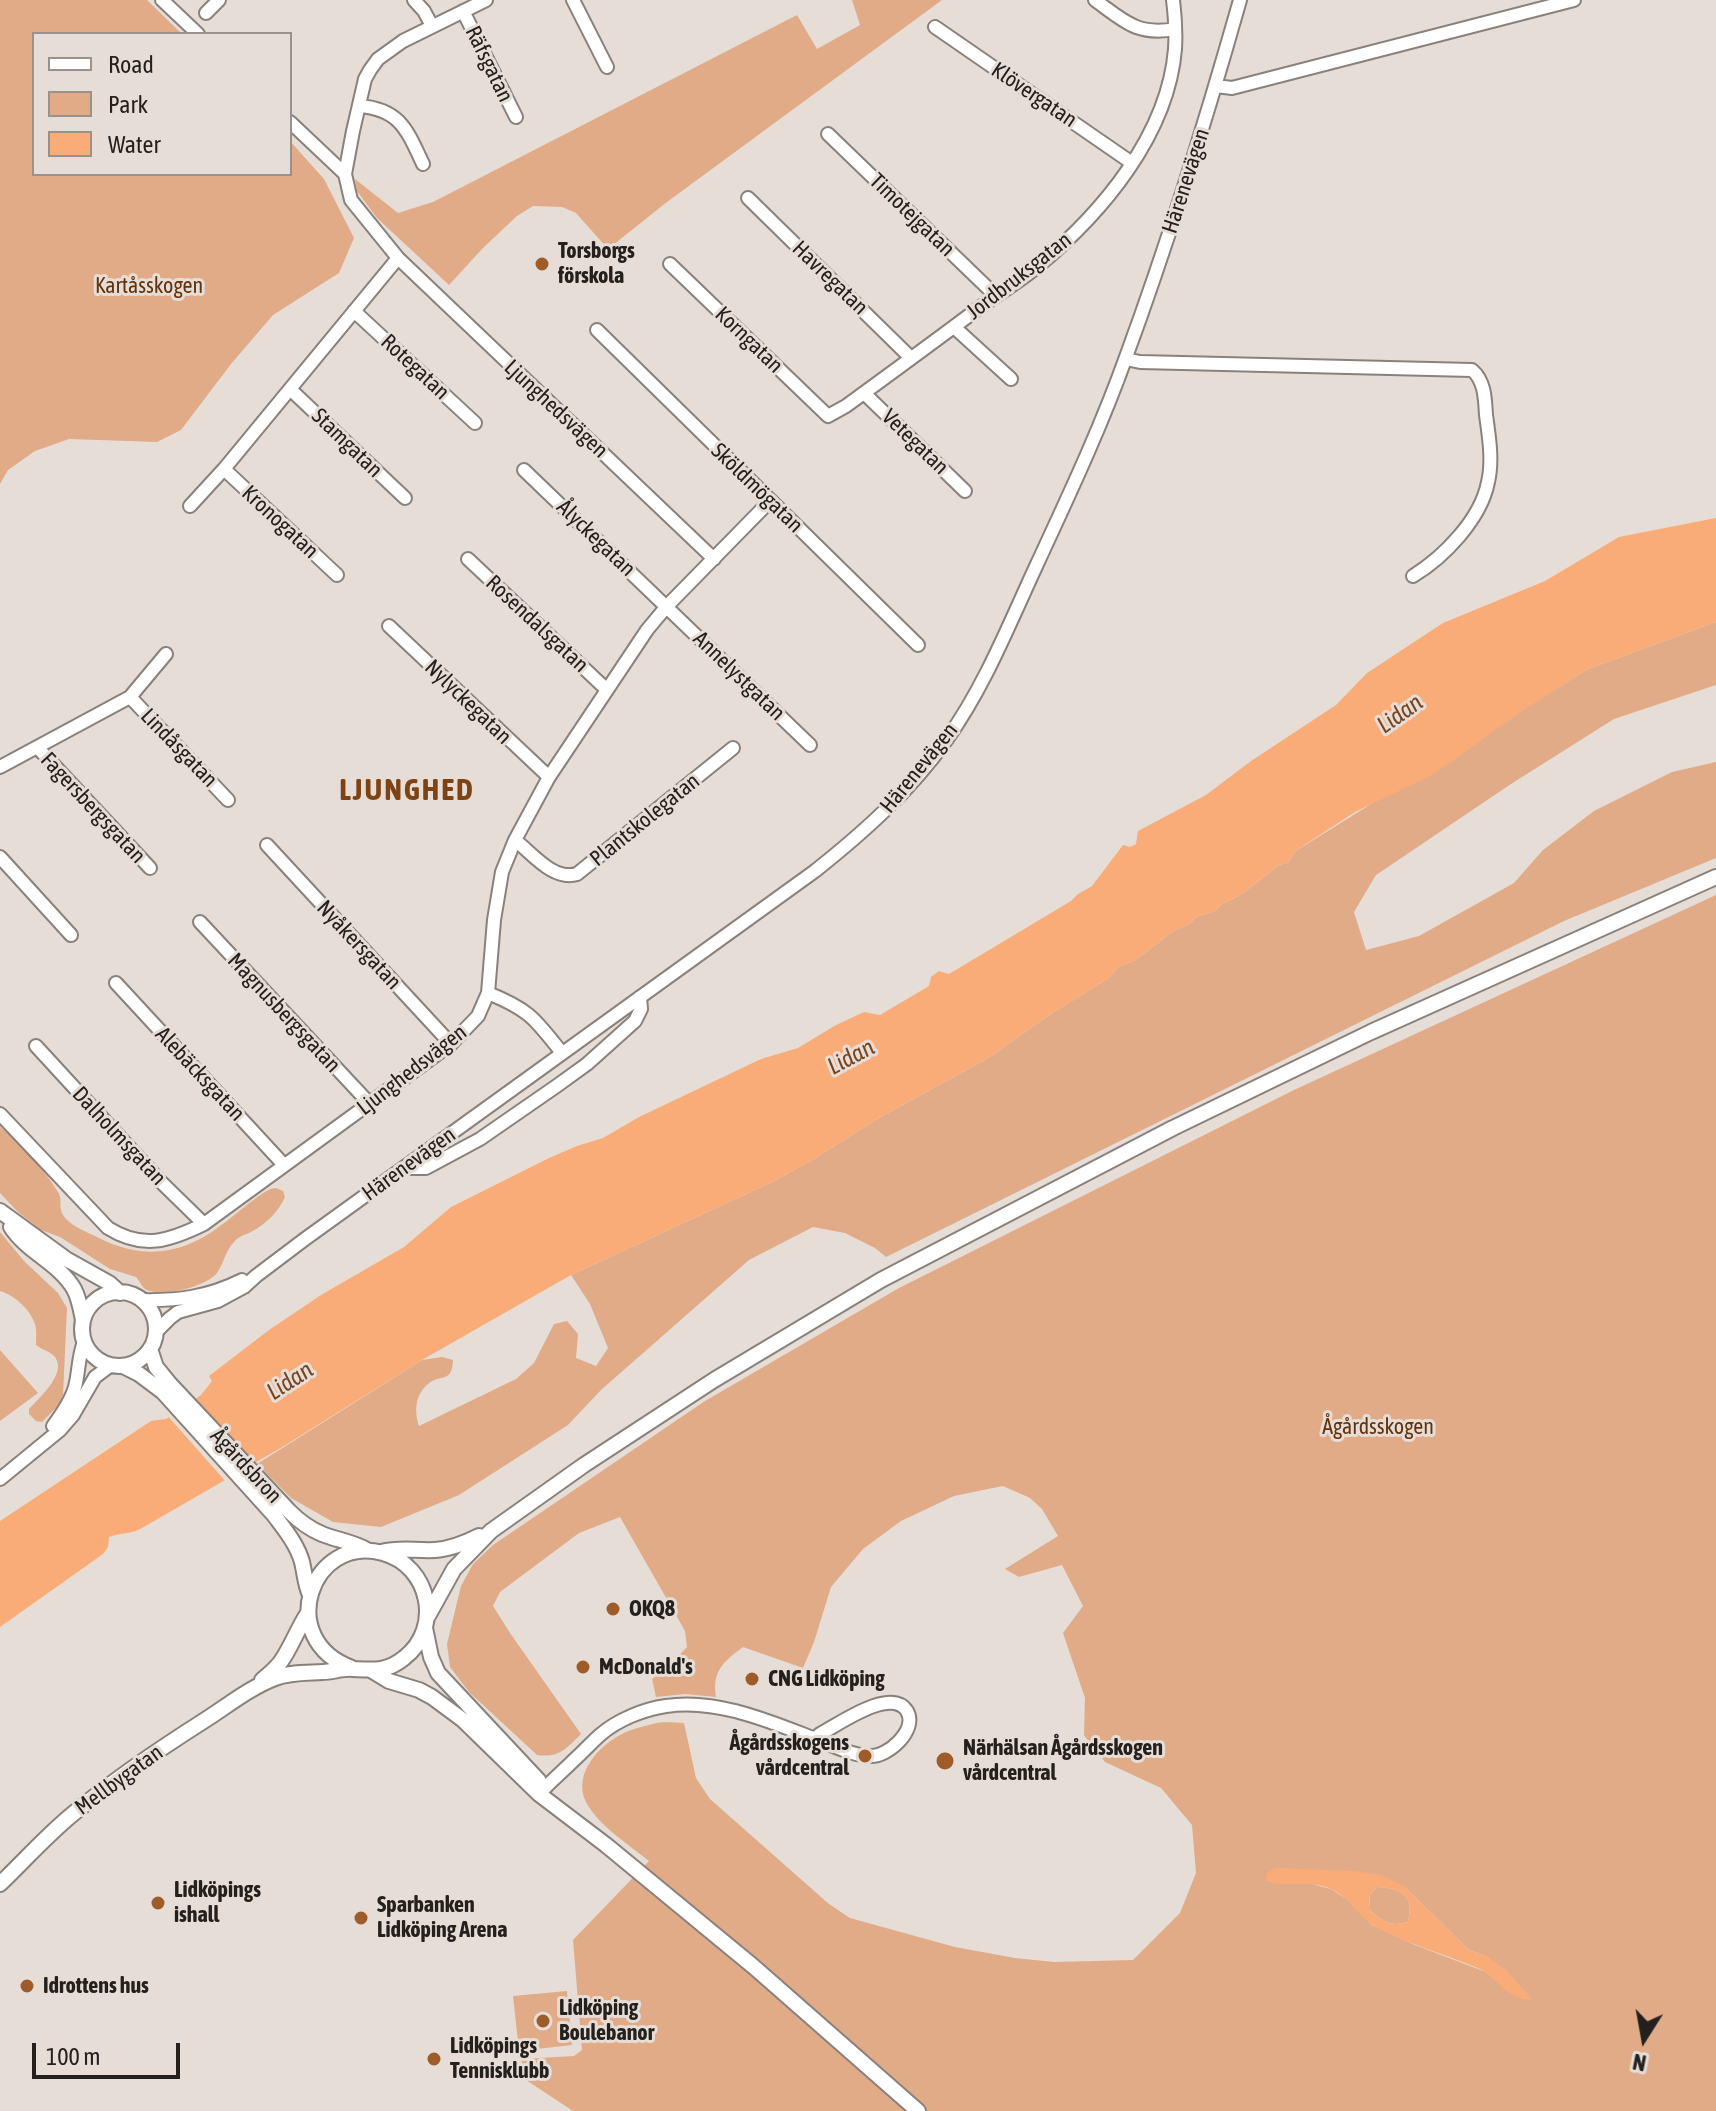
<!DOCTYPE html>
<meta charset="utf-8">
<style>
body{margin:0}
#map{position:relative;width:1716px;height:2111px;overflow:hidden;background:#e6ddd7;font-family:"Asap Condensed",sans-serif}
canvas{display:block}
.legend{position:absolute;left:32px;top:32px;width:260px;height:144px;box-sizing:border-box;background:#e6ddd7;border:2px solid #98918d;margin:0;padding:10px 14px;list-style:none;font-size:24px;color:#23201e}
.legend li{display:flex;align-items:center;gap:16px;height:40px}
.legend b{width:40px;border:2px solid #98918d}
.north{position:absolute;left:1604px;top:1999px;width:80px;height:80px;-webkit-text-stroke:6px #e6ddd7;paint-order:stroke;rotate:191deg;font-size:22px;font-weight:700;line-height:32px;text-align:center;color:#23201e}
.north::after{content:'';display:block;margin:auto;width:28px;height:36px;background:#23201e;clip-path:polygon(50% 0,100% 100%,50% 72%,0 100%)}
.scale{position:absolute;left:32px;top:2043px;width:148px;height:36px;box-sizing:border-box;border:4px solid #23201e;border-top:0;padding-left:10px;font-size:24px;line-height:28px;white-space:nowrap;color:#23201e;-webkit-text-stroke:6px #e6ddd7;paint-order:stroke}
</style>
<div id="map">
<canvas width="1716" height="2111"></canvas>
<ul class="legend">
<li><b style="height:10px;background:#fff"></b>Road</li>
<li><b style="height:22px;background:#e1ab88"></b>Park</li>
<li><b style="height:22px;background:#faac78"></b>Water</li>
</ul>
<div class="north">N</div>
<div class="scale">100 m</div>
</div>
<script>
const ctx = document.querySelector('canvas').getContext('2d');
ctx.lineJoin = 'round';
function fillPath(path, color) {
  ctx.fillStyle = color;
  ctx.fill(path, 'evenodd');
}
function strokePath(path, color, width, dash) {
  ctx.strokeStyle = color;
  ctx.lineWidth = width;
  ctx.lineCap = dash ? 'butt' : 'round';
  ctx.setLineDash(dash || []);
  ctx.stroke(path);
}
function drawText(font, color, halo, rows, align = 'center') {
  ctx.font = font + ' "Asap Condensed",sans-serif';
  ctx.lineWidth = 6;
  ctx.setLineDash([]);
  ctx.textBaseline = 'middle';
  ctx.strokeStyle = halo;
  ctx.fillStyle = color;
  for (const [text, x, y, turn = 0] of rows) {
    ctx.save();
    ctx.translate(x, y);
    ctx.rotate((+turn || 0) * Math.PI / 180);
    ctx.textAlign = isNaN(turn) ? turn : align;
    if (halo) ctx.strokeText(text, 0, 0);
    ctx.fillText(text, 0, 0);
    ctx.restore();
  }
}
fillPath(new Path2D(`
 M0,0H147L182,34H34V174H290V141L324,179L354,238L339,273L273,315L231,364L181,430L157,442L69,439L35,451L8,470L0,484Z
 M852,0H942L667,202L608,249L576,213L562,207L533,206L517,216L483,248L449,285L377,218L357,191L355,179L398,213L433,202L797,15L817,49L860,25Z
 M1716,622V685L1614,719L1511,784L1376,875L1354,912L1366,950L1419,936L1514,883L1543,850L1594,811L1672,772L1716,762V858L1564,921L886,1257L875,1248L845,1233L813,1227L749,1260L601,1390L568,1425L459,1495L381,1527L333,1522L291,1498L257,1464L422,1360L442,1357L453,1360C452,1384 441,1373 428,1384C415,1395 414,1411 419,1426L516,1379L534,1363L554,1324L567,1321L578,1334L576,1358L596,1366L608,1348L590,1304L571,1275L772,1182L814,1159L877,1119L990,1057L1049,1015L1109,978L1120,966L1134,961L1175,930L1190,924L1196,917L1215,911L1222,904L1242,894L1279,865L1289,862L1294,852L1588,669Z
 M1716,895V2111H573L526,2080L521,2059L574,2056L582,2050L573,1940L649,1861C629,1845 598,1825 586,1802C572,1774 600,1744 624,1733C632,1729 644,1726 653,1724C663,1721 674,1723 684,1723L696,1778L710,1799L829,1904L850,1918L955,1947L1015,1958L1054,1962L1133,1960L1180,1913L1196,1873L1192,1825L1161,1788L1105,1762L1084,1735L1085,1698L1063,1633L1083,1606L1062,1565L1019,1577L1005,1569L1058,1536L1042,1509L1030,1498L1003,1486L954,1496L901,1521L863,1549L831,1587L814,1642L803,1668L743,1647C723,1662 712,1671 716,1697L685,1694L656,1697L652,1679L671,1664L687,1647L685,1631L620,1517L579,1533L500,1592L493,1606L510,1633L581,1734C566,1749 559,1758 537,1755L469,1692L450,1667L447,1644L461,1586L473,1564L493,1545L705,1401L899,1288L1294,1090ZM1312,1884L1405,1887L1469,1950L1488,1957L1515,1996L1486,1972L1415,1945L1372,1925L1348,1900L1331,1889Z
 M0,1127C21,1144 44,1169 58,1192C63,1199 58,1207 63,1215C70,1226 87,1232 99,1238C142,1260 182,1255 220,1226C237,1214 252,1199 270,1189L276,1188L283,1191L285,1197C279,1211 265,1225 251,1232C245,1235 239,1236 235,1241C226,1249 224,1263 217,1273C206,1287 163,1297 147,1290C142,1288 140,1281 136,1277L110,1269L60,1237L41,1230L18,1212L0,1193Z
 M0,1232L24,1261L58,1293L67,1308L63,1395L60,1404L42,1422L36,1421L29,1414V1409C39,1398 70,1371 53,1355C48,1351 41,1349 36,1345C36,1338 37,1330 35,1324C30,1309 14,1295 0,1291Z
 M0,1350L38,1393L0,1421Z
 M1377,1887C1401,1888 1415,1896 1408,1922C1390,1927 1383,1922 1369,1909L1370,1895Z
 M567,1991L572,2045L519,2051L513,1996Z`), '#e1ab88');
fillPath(new Path2D(`
 M1716,518V622L1588,669L1525,709L1434,774L1355,812L1294,852L1289,862L1279,865L1242,894L1222,904L1215,911L1196,917L1190,924L1175,930L1134,961L1120,966L1109,978L1049,1015L990,1057L877,1119L814,1159L772,1182L571,1275L422,1360L284,1446L142,1528C129,1535 122,1532 109,1537L108,1547L103,1554L0,1627V1521L151,1421L166,1419L201,1395L212,1381L209,1376L269,1330L321,1295L404,1247L451,1207L549,1158L577,1146L603,1138L639,1117L761,1059L798,1048L836,1025L864,1012L880,1015L929,986L931,977L939,971L949,974L1071,901L1078,894L1092,886L1123,845L1130,847L1136,844L1138,831L1206,795L1251,761L1336,705L1367,673L1443,623L1545,581L1619,537Z
 M1275,1868L1353,1871L1382,1875L1405,1887L1469,1950L1488,1957L1507,1971L1532,1999C1511,2003 1497,1977 1480,1969C1445,1954 1409,1945 1376,1927C1359,1918 1351,1899 1333,1890C1313,1879 1288,1889 1266,1881V1874ZM1377,1887C1401,1888 1415,1896 1408,1922C1390,1927 1383,1922 1369,1909L1370,1895Z`), '#faac78');
fillPath(new Path2D(`
 M191,1397L254,1468L227,1483L166,1414Z`), '#e6ddd7');
const minor = new Path2D(`
 M162,0L198,34
 M414,0L424,11L432,26
 M486,0L403,41L378,59L370,70L365,79L353,131L345,174L351,200L398,258L714,559
 M573,0L607,67
 M1095,0C1124,21 1137,36 1175,29
 M463,11L516,117
 M206,13L219,0
 M935,27L1132,163
 M1216,86L1232,88L1574,0
 M359,106C400,109 407,130 423,164
 M290,122L345,174
 M828,134L996,296
 M748,198L911,358
 M670,264L828,416L846,406C890,374 935,341 979,308C998,294 1020,281 1038,266C1102,213 1168,135 1175,49C1176,33 1175,16 1173,0
 M354,311L475,423
 M954,327L1011,379
 M597,330L918,645
 M1126,359L1140,362L1472,370C1485,381 1485,399 1486,415C1489,436 1493,461 1488,482C1481,519 1444,557 1413,576
 M290,389L405,498
 M864,393L965,491
 M224,469L337,575
 M524,470L810,745
 M190,506L224,469L398,258
 M468,559L606,689
 M389,626L549,777
 M130,697L228,800
 M37,747L150,868
 M0,767L130,697L166,654
 M515,840C533,854 553,881 577,874L733,748
 M267,845L451,1044
 M0,857L71,935
 M200,922L369,1103
 M116,983L284,1165
 M488,993C530,1010 535,1019 562,1053
 M36,1046L160,1181L204,1224
 M0,1114L108,1228C143,1250 169,1241 204,1224L451,1044L478,1016L488,993L494,920L502,872L515,840L549,777L647,630L667,606L770,501
 M404,1168H426L480,1139L558,1085L587,1064L635,1021L641,1009L640,997
 M141,1300C177,1301 208,1297 242,1280
 M155,1333L170,1318L178,1312L218,1301L244,1287L256,1276L305,1239L815,871C864,832 910,791 947,739C985,686 1010,622 1038,562C1069,495 1101,427 1126,357C1169,240 1206,120 1240,0
 M53,1426C62,1414 71,1401 75,1387C79,1372 78,1357 84,1342
 M0,1479L60,1430L73,1415L95,1377L111,1365
 M539,1794C550,1782 562,1772 574,1760C583,1752 591,1743 600,1735C617,1720 644,1709 666,1706C717,1698 771,1722 818,1740C835,1746 853,1756 870,1756C888,1757 918,1730 907,1711C891,1686 838,1725 820,1734L815,1739`);
const major = new Path2D(`
 M0,1211L66,1259L109,1283L120,1293
 M11,1227C27,1252 59,1263 74,1289C79,1298 81,1310 83,1320
 M82 1329a37 37 0 1 1 74 0a37 37 0 1 1-74 0Z
 M150,1349L156,1367L169,1383L289,1511C299,1521 310,1529 322,1534C337,1540 353,1542 367,1550
 M123,1366L139,1374L163,1392L274,1515C285,1530 297,1544 302,1562C305,1574 305,1584 310,1595
 M381,1552C402,1547 414,1551 435,1550C451,1549 465,1543 479,1536
 M428,1616L454,1569L491,1531L584,1465L714,1380L881,1280L1173,1128L1371,1032L1716,877
 M425,1628L431,1657L438,1673L539,1781
 M371,1670L389,1681L419,1690L432,1697L463,1720L539,1794L606,1845L754,1967L918,2111
 M262,1680C269,1674 277,1668 282,1660C292,1645 298,1628 308,1613
 M0,1884C24,1861 48,1834 74,1813C114,1780 158,1750 202,1722C226,1707 249,1688 275,1678C290,1672 307,1673 323,1672C332,1672 343,1668 353,1669C373,1670 387,1672 404,1658C443,1628 430,1566 383,1553C311,1533 274,1640 352,1668`);
strokePath(minor, '#89817c', 16);
strokePath(major, '#89817c', 18);
strokePath(minor, '#fff', 12);
strokePath(major, '#fff', 14);
for (const [x, y, r, color] of [
 [542,264,8,"#9f5c2b"],
 [613,1609,8,"#9f5c2b"],
 [583,1667,8,"#9f5c2b"],
 [752,1679,8,"#9f5c2b"],
 [865,1756,8,"#9f5c2b"],
 [945,1761,10,"#9f5c2b"],
 [158,1903,8,"#9f5c2b"],
 [361,1918,8,"#9f5c2b"],
 [27,1986,8,"#9f5c2b"],
 [543,2021,8,"#9f5c2b"],
 [434,2059,8,"#9f5c2b"]
]) {
  const dot = new Path2D();
  dot.arc(x, y, r, 0, 2 * Math.PI);
  ctx.fillStyle = color;
  ctx.fill(dot);
  strokePath(dot, '#e6ddd7', 3);
}
drawText('22px', '#23201e', '#e6ddd7', [
 ["Räfsgatan",489,64,64],
 ["Klövergatan",1034,95,34],
 ["Härenevägen",1186,181,-72],
 ["Timotejgatan",912,215,44],
 ["Jordbruksgatan",1019,276,-38],
 ["Havregatan",830,278,44],
 ["Korngatan",749,340,44],
 ["Rotegatan",415,367,43],
 ["Ljunghedsvägen",556,409,43],
 ["Vetegatan",915,442,44],
 ["Stamgatan",347,443,44],
 ["Sköldmögatan",757,488,44],
 ["Kronogatan",280,522,43],
 ["Ålyckegatan",596,538,44],
 ["Rosendalsgatan",537,624,43],
 ["Annelystgatan",739,676,44],
 ["Nylyckegatan",468,702,44],
 ["Lindåsgatan",179,748,46],
 ["Härenevägen",919,768,-51],
 ["Fagersbergsgatan",93,808,47],
 ["Plantskolegatan",645,820,-39],
 ["Nyåkersgatan",359,945,47],
 ["Magnusbergsgatan",284,1013,47],
 ["Ljunghedsvägen",412,1070,-38],
 ["Alebäcksgatan",200,1074,47],
 ["Dalholmsgatan",119,1136,47],
 ["Härenevägen",409,1164,-36],
 ["Ågårdsbron",246,1466,47],
 ["Mellbygatan",119,1780,-36]
]);
drawText('bold 22px', '#23201e', '#e6ddd7', [
 ["Torsborgs",558,251],
 ["förskola",558,276],
 ["OKQ8",629,1609],
 ["McDonald's",599,1667],
 ["CNG Lidköping",768,1679],
 ["Ågårdsskogens",849,1743,"right"],
 ["vårdcentral",849,1768,"right"],
 ["Närhälsan Ågårdsskogen",963,1748],
 ["vårdcentral",963,1773],
 ["Lidköpings",174,1890],
 ["ishall",174,1915],
 ["Sparbanken",377,1905],
 ["Lidköping Arena",377,1930],
 ["Idrottens hus",43,1986],
 ["Lidköping",559,2008],
 ["Boulebanor",559,2033],
 ["Lidköpings",450,2046],
 ["Tennisklubb",450,2071]
], 'left');
drawText('22px', '#63320a', '#e6ddd7', [
 ["Kartåsskogen",149,286],
 ["Ågårdsskogen",1378,1427]
]);
drawText('italic 24px', '#77441f', '#e6ddd7', [
 ["Lidan",1400,714,-35],
 ["Lidan",851,1057,-28],
 ["Lidan",290,1381,-33]
]);
ctx.letterSpacing = '2px';
drawText('bold 30px', '#7e4314', '#e6ddd7', [
 ["LJUNGHED",407,791]
]);
ctx.letterSpacing = '0px';
</script>
